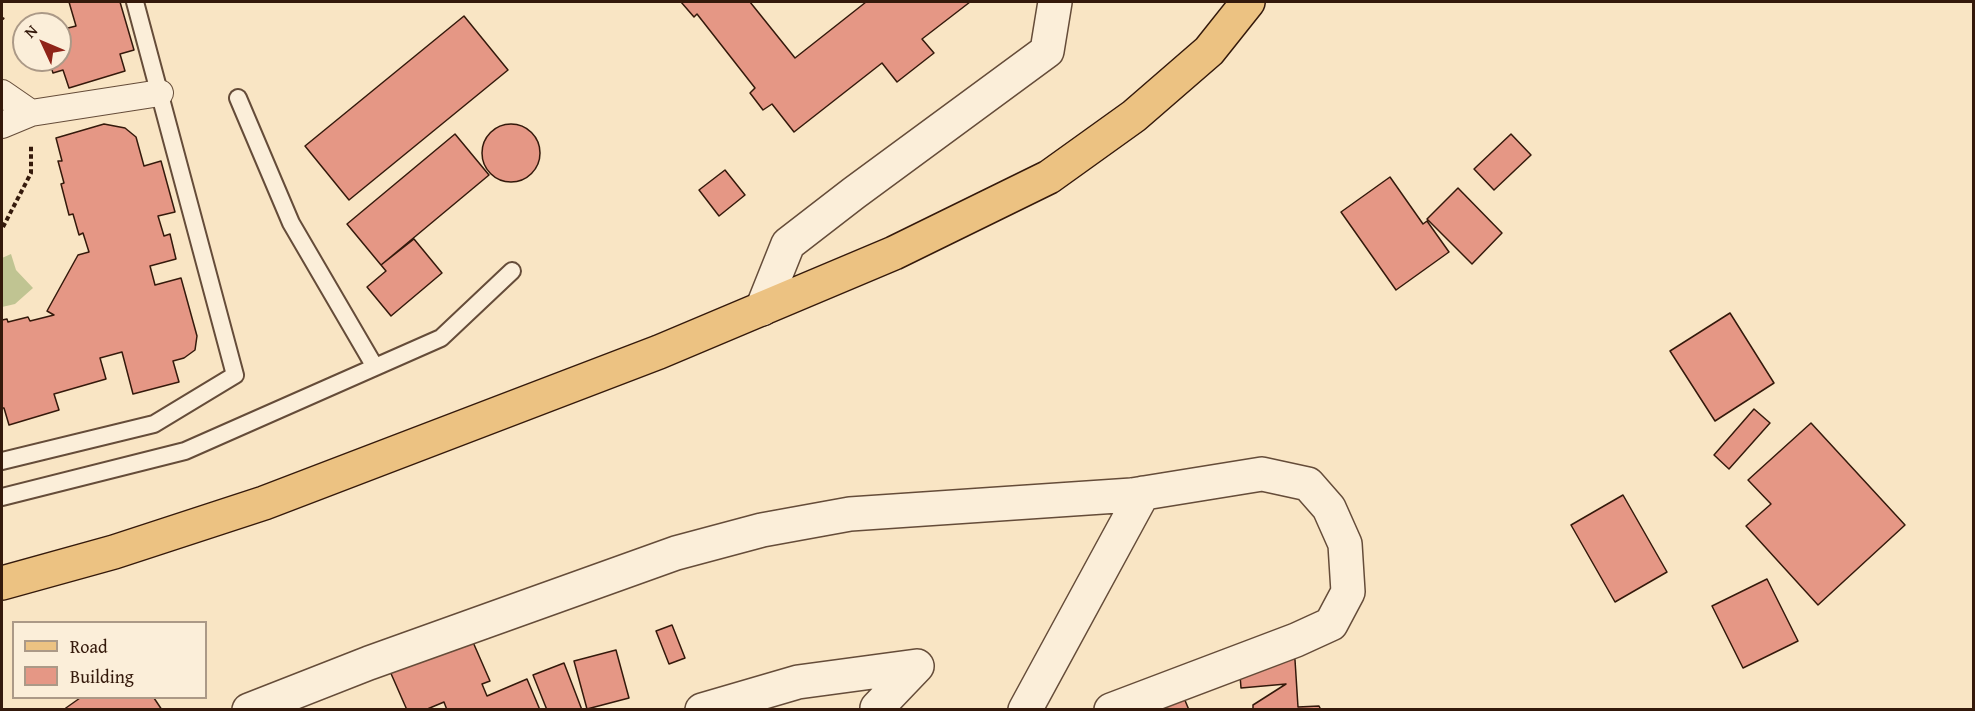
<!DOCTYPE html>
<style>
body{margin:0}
#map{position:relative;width:1975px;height:711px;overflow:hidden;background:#f9e5c4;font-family:"Gentium Book Plus",serif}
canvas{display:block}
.frame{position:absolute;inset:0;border:3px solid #34190b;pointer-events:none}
.legend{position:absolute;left:12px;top:621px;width:195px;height:78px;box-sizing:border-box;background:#fbeed9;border:2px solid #ab9987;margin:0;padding:8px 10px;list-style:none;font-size:18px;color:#34190b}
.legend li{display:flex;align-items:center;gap:12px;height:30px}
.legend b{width:30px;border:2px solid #ab9987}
.north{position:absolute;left:12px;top:12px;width:60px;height:60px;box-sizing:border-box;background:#fbeed9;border:2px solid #ab9987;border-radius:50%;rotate:314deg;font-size:16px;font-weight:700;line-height:24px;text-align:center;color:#34190b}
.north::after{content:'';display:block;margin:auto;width:21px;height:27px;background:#8f2418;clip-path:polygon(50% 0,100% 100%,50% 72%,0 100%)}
</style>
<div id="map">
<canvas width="1975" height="711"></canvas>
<div class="frame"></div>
<ul class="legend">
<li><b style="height:8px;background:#ecc282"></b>Road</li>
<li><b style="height:16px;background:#e59785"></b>Building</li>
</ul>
<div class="north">N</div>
</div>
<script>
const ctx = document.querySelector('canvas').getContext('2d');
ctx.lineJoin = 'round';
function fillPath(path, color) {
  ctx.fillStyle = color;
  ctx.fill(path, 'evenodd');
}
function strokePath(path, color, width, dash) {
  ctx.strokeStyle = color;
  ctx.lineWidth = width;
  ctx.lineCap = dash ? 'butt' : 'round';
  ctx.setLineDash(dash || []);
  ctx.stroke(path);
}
fillPath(new Path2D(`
 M11,254L16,270L33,288L15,304L2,307V258Z`), '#c0c492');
const building = new Path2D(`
 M69,2H120L134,50L120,54L125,71L69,88L63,70L53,73L49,60H60V30L76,26Z
 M681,2H750L795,58L866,2H970L922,39L934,53L897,82L882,63L794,132L772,104L763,110L750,93L755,88L697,14L694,17Z
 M464,16L508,70L349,200L305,146Z
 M482 153a29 29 0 1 1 58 0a29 29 0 1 1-58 0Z
 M104,124L125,128L136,137L144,166L161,161L175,212L158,216L164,236L170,234L176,259L150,266L155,285L181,278L197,336L195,350L184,358L173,361L179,382L133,394L122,352L100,358L106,379L54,394L59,410L9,425L4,408H2V320L7,319L8,322L28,317L30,321L54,315L47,311L78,255L89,252L83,233L79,235L73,214L69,215L61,184L64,183L58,161H62L56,138Z
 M455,134L489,175L381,265L347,224Z
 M1511,134L1531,155L1494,190L1474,169Z
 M725,170L745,195L719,216L699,190Z
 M1390,177L1423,224L1427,221L1449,252L1396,290L1341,212Z
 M1458,188L1502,233L1472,264L1427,219Z
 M414,239L442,273L391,316L367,287L386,271L381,265Z
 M1730,313L1774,383L1715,421L1670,351Z
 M1754,409L1770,423L1729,469L1714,455Z
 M1811,423L1905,525L1818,605L1746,526L1771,504L1748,480Z
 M1623,495L1667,572L1615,602L1571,525Z
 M1767,579L1798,641L1743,668L1712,606Z
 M672,625L685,658L669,664L656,631Z
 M469,633L490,681L482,684L487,696L527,679L540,710H447L444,702L425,710H407L389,669Z
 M1286,646L1295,660L1298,707L1319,706L1321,710H1253V705L1286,684L1241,688L1239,662Z
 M616,650L629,698L587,709L574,661Z
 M564,663L582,710H547L533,675Z
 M80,698H154L162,710H63Z
 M1184,698L1189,710H1152Z`);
fillPath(building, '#e59785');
strokePath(building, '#34190b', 1.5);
const service = new Path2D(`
 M238,98L291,223L375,367
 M2,461L154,424L235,375L135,2
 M2,497L185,451L441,338L512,271`);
const pedestrian = new Path2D(`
 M2,93L31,113L160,93
 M2,125L31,113`);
const minor = new Path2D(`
 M762,309L788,244L854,193L1047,51L1055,2
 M249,710L369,663L676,553L762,530L850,514L1132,495L1262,474L1308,484L1329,508L1345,544L1348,592L1331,624L1296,640L1111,710
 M702,710L798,682L917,666L877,708
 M1025,710L1143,493`);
const primary = new Path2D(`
 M2,583L114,552L264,503L659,352L894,253L1049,177L1134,116L1209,51L1248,2`);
strokePath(service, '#654c39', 20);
strokePath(pedestrian, '#654c39', 28);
strokePath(minor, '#654c39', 36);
strokePath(primary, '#34190b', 36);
strokePath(new Path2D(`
 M2,19L3,17
 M3,227L31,173V144`), '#34190b', 4, [4.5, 3]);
strokePath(service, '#fbeed9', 16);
strokePath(pedestrian, '#fbeed9', 26);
strokePath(minor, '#fbeed9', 33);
strokePath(primary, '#ecc282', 33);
</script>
